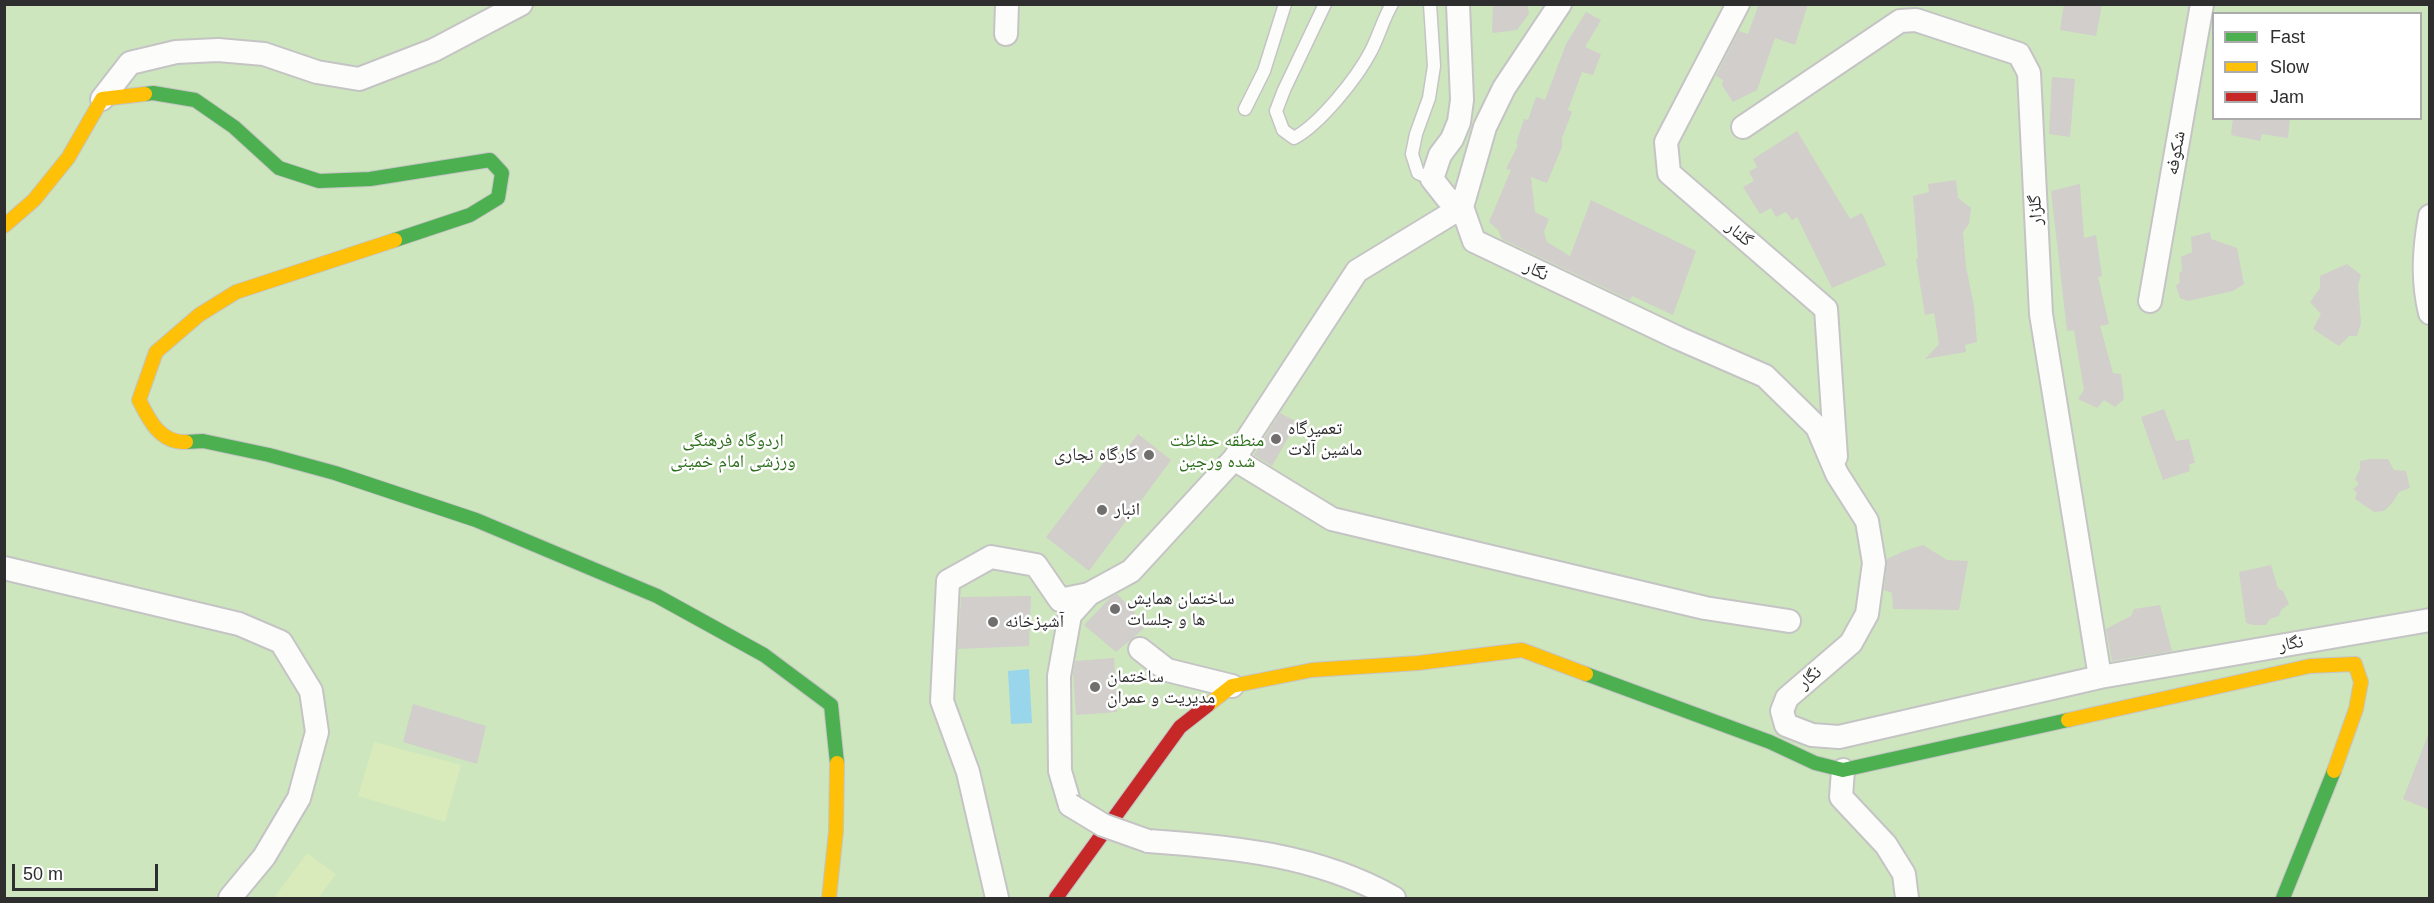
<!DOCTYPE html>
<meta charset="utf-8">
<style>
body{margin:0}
#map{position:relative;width:2434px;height:903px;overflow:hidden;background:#ece8e4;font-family:Helvetica,sans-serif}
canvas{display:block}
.frame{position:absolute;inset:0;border:6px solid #2e2e2e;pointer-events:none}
.legend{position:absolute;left:2212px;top:12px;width:210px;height:108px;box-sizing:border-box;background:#fff;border:2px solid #ababab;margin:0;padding:8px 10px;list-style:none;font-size:18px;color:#2e2e2e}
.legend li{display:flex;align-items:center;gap:12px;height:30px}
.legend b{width:30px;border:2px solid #ababab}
.scale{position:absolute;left:12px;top:864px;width:146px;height:27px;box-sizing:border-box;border:3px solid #2e2e2e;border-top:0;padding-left:8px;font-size:18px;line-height:21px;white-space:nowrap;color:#2e2e2e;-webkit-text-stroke:4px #fff;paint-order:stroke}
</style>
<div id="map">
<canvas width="2434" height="903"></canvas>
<div class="frame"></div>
<ul class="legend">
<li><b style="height:8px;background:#4caf50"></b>Fast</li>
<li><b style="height:8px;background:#ffc107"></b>Slow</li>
<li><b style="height:8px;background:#c62828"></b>Jam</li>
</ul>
<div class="scale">50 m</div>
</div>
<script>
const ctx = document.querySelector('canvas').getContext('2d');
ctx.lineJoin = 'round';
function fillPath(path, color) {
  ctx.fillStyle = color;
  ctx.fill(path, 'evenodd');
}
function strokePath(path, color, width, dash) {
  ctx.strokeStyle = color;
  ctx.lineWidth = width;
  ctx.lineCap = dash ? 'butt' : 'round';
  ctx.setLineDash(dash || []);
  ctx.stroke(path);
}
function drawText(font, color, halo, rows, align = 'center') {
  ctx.font = font + ' Helvetica,"Noto Naskh Arabic",sans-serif';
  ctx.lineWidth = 5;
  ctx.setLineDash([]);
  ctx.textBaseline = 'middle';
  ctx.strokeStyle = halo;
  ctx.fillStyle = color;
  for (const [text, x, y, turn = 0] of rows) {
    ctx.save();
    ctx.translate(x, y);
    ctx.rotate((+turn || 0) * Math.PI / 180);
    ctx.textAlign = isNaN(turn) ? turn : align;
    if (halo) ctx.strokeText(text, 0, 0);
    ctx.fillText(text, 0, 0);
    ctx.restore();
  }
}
fillPath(new Path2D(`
 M5,5H2429V898H5ZM2214,14H2420V118H2214Z`), '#cee6be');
fillPath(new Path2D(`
 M374,742L461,765L445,822L358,796Z
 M307,853L336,874L318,898H274Z`), '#d9eabb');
fillPath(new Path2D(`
 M1029,669L1032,723L1011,724L1008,671Z`), '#99d6ec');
fillPath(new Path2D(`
 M1493,4H1527L1529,14L1517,30L1492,33Z
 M1759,4H1808L1795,45L1775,38L1757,90L1733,102L1722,85L1723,80L1716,76L1739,31L1748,34Z
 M2064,4H2102L2096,36L2060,30Z
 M1586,12L1601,20L1585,47L1601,54L1593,75L1582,72L1568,110L1572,112L1562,138V147L1547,183L1531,177L1535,212L1549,219L1544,232L1547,242L1570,256L1591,200L1696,251L1673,315L1632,296L1630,300L1502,239L1498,230L1489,222L1511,170L1506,169L1518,145L1516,144L1524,119L1528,120L1536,97L1545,100L1566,44Z
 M2052,77L2075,79L2070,137L2049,134Z
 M2233,118H2290L2288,138L2262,134L2260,141L2231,135Z
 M1797,131L1850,219L1862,213L1886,265L1832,288L1797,217L1792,220L1786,212L1776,217L1771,208L1760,214L1743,187L1754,181L1749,172L1757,167L1753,159Z
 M1956,180L1958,198L1971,208L1969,224L1963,232L1966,267L1974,306L1977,342L1965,345L1966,352L1925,359L1939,344L1934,313L1925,315L1916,259H1918L1913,196L1929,192L1928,184Z
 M2080,184L2084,238L2096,235L2102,276L2098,277L2109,324L2100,326L2113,373L2121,374L2124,399L2115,407L2104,400L2097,408L2078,399L2084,390L2074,330L2067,331L2051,191Z
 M2210,232L2211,239L2237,248L2244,284L2233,291L2188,301L2180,298L2176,286L2180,282L2179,273L2182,271L2181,257L2192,252L2191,237Z
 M2347,264L2361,275L2358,285L2361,323L2357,336H2349L2339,346L2313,329L2321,314L2310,302L2320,288V276Z
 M2164,409L2176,441L2189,439L2195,463L2189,464L2190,471L2163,480L2141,417Z
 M1280,413L1297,422L1272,466L1254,455Z
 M1138,434L1171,460L1089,571L1046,537L1114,449L1122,455Z
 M2371,459H2388L2394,470L2406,471L2410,488L2399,492L2393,502L2384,511L2374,512L2355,499L2357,493L2353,489L2359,484L2355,479L2360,469V461Z
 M1923,545L1947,560L1968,561L1959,610L1893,609L1892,593L1884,590L1887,559L1904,551Z
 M2271,565L2278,588L2283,591L2289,604L2281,610L2279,616L2270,619L2266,625H2253L2246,623L2239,572Z
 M1117,594L1147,626L1116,652L1084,625L1110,598Z
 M1031,596L1029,646L958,649L961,597Z
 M2160,605L2172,651L2112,661L2106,629L2131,616L2134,609Z
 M1114,658L1117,712L1076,715L1073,673L1075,661Z
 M413,704L486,726L477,764L403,742Z
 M2428,735H2430V810L2403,799Z`), '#d1cecb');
const lane = new Path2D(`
 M1325,4L1284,90L1276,111L1283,130L1294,138C1320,124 1357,78 1371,51C1379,36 1383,19 1392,4
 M1430,4L1434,66L1429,98L1416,134L1412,154L1418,173L1432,179
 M1245,109L1264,71L1285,4`);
const street = new Path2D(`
 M1560,4L1504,88L1485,127L1462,207L1474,241L1678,338L1765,376L1817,427L1837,474L1867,521L1874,563L1867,614L1851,643L1787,698L1782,711L1786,725L1812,735L1839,737L2100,677L2430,620
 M1738,4L1666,142L1669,173L1826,309L1836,457
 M1006,34L1007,4
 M102,99L130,63L176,52L218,50L264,54L317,72L359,79L434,50L521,4
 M1743,127L1900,21L1916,20L2019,54L2029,73L2041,314L2100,677
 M2430,216C2424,249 2422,280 2430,313
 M2150,301L2202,4
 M1234,459L1332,519L1705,608L1789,621
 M4,568L239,624L281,642L311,691L317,732L299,798L264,857L230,898
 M1140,649L1167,670L1232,686
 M1843,770L1841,797L1886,845L1904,874L1907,898
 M1070,805L1060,771L1059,676L1070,615L1089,594
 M1148,841C1234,847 1318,855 1394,898
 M997,898L968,772L942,701L948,581L991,557L1036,565L1060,600L1089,594L1131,571L1234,459L1357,271L1462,207L1447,198L1432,179L1440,155L1452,139L1459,122L1462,100L1458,4`);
const fast = new Path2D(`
 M145,94L153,93L195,100L234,127L279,168L319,181L370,179L490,160L502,173L498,198L470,215L395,240
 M186,442L203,441L269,455L335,473L476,520L657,596L764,655L831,705L837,763
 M1586,674L1770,742L1815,763L1843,770L2068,720
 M2283,898L2334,771`);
const slow = new Path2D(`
 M4,226L34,200L68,158L102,99L145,94
 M186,442C160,443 149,420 139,400L156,352L199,315L236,292L395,240
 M1208,705L1232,686L1312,670L1418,663L1522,650L1586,674
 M2068,720L2310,666L2355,664L2361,682L2356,709L2334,771
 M829,898L836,831L837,763`);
const jam = new Path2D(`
 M1056,898L1180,727L1208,705`);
strokePath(lane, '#c5c4c5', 15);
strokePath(street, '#c5c4c5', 26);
strokePath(fast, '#c5c4c5', 16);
strokePath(slow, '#c5c4c5', 16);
strokePath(jam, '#c5c4c5', 16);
strokePath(lane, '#fcfcfb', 12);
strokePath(street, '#fcfcfb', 22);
strokePath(fast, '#4caf50', 14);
strokePath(slow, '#ffc107', 14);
strokePath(jam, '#c62828', 14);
const streetBridge = new Path2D(`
 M1070,805L1103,825L1148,841`);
strokePath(streetBridge, '#c5c4c5', 26, []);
strokePath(streetBridge, '#fcfcfb', 22);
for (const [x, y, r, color] of [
 [1276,439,6,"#706f6e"],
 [1149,455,6,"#706f6e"],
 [1102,510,6,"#706f6e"],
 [1115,609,6,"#706f6e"],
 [993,622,6,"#706f6e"],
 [1095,687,6,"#706f6e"]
]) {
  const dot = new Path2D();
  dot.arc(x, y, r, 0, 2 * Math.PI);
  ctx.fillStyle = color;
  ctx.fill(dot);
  strokePath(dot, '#fff', 2);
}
drawText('18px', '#2e2e2e', '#fff', [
 ["شکوفه",2176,153,-80],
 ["گلزار",2036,210,-93],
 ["گلنار",1739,234,41],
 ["نگار",1536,271,26],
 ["نگار",2291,644,-10],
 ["نگار",1810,678,-40]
]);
drawText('18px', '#2e2e2e', '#fff', [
 ["تعمیرگاه",1288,429],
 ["ماشین آلات",1288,450],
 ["کارگاه نجاری",1137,455,"right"],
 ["انبار",1114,510],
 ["ساختمان همایش",1127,599],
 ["ها و جلسات",1127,620],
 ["آشپزخانه",1005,622],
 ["ساختمان",1107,677],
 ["مدیریت و عمران",1107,698]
], 'left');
drawText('18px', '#2c6e1b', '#fff', [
 ["اردوگاه فرهنگی",733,441],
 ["ورزشی امام خمینی",733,462],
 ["منطقه حفاظت",1217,441],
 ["شده ورجین",1217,462]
]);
</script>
